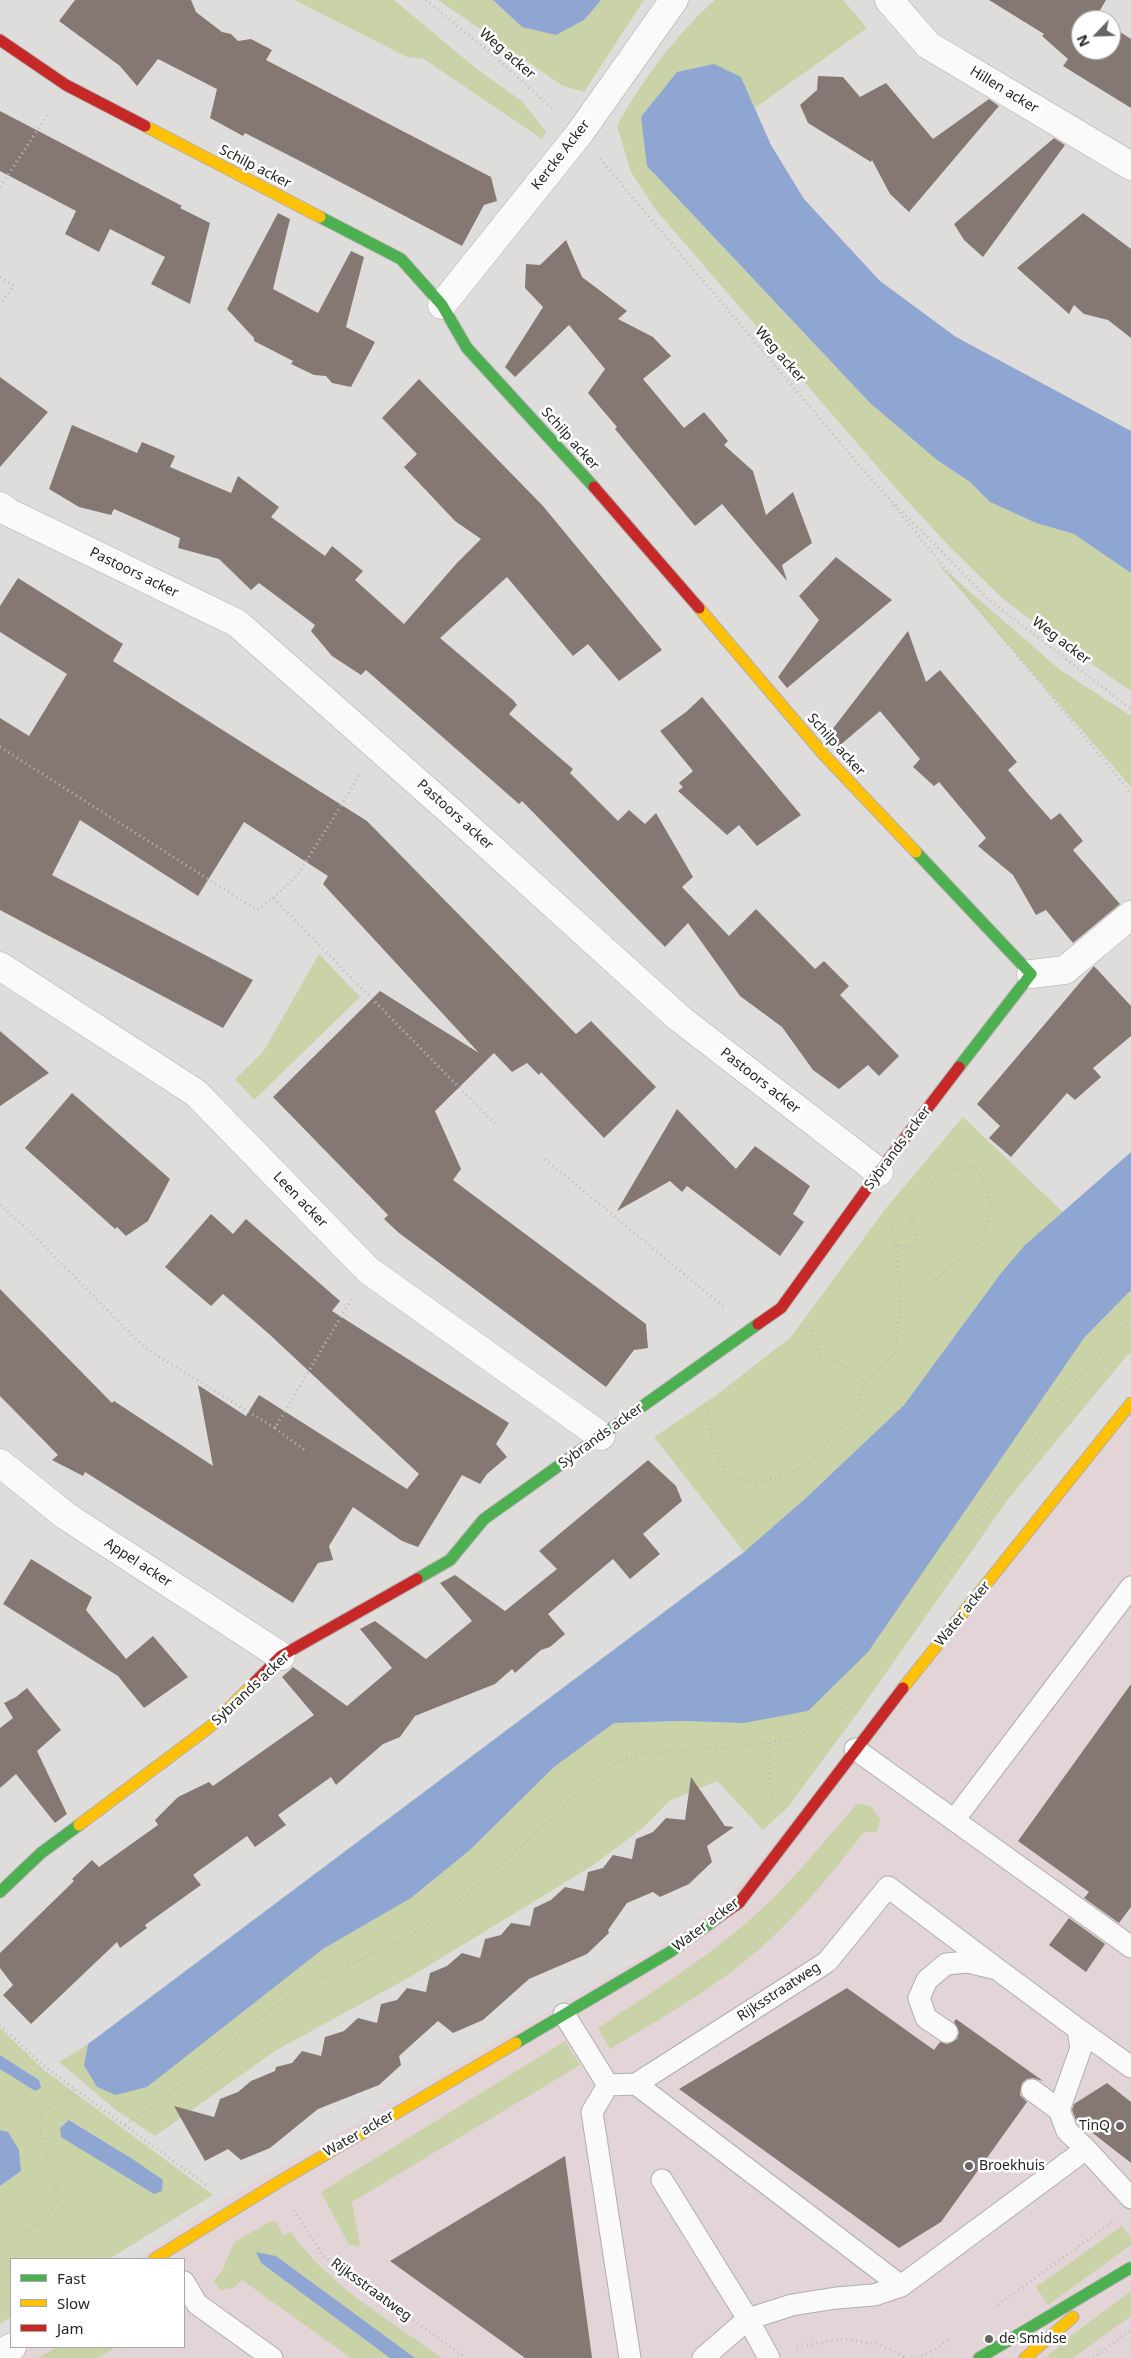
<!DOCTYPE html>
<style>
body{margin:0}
#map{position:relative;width:1131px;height:2358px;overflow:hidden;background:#dfdddb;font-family:"Noto Sans",sans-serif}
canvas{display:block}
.legend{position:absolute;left:10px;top:2258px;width:175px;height:90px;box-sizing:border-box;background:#fff;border:1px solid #a8a8a7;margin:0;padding:6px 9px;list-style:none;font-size:15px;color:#252523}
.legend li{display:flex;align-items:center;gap:10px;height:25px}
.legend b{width:25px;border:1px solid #a8a8a7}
.north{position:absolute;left:1071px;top:10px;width:50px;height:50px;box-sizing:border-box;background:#fff;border:1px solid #a8a8a7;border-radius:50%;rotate:246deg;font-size:14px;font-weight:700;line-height:20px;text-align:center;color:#252523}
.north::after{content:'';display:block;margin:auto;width:18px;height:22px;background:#666563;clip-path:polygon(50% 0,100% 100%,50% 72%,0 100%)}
</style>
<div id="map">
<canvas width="1131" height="2358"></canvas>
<ul class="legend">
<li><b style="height:6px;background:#4caf50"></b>Fast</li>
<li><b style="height:6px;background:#ffc107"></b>Slow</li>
<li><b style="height:6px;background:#c62828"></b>Jam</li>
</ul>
<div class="north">N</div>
</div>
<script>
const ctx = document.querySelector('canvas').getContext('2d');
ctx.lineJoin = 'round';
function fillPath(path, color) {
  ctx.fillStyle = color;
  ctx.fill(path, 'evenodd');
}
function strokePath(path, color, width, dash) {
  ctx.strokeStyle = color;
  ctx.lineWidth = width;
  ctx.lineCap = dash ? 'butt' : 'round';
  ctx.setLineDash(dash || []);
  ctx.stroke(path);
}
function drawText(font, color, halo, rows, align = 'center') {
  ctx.font = font + ' "Noto Sans",sans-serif';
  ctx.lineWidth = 5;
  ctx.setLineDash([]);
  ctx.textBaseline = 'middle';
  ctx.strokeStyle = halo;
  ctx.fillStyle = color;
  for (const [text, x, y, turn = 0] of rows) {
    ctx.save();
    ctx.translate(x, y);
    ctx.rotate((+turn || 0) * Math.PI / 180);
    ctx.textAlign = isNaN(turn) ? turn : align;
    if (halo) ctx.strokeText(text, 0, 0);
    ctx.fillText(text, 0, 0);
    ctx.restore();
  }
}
fillPath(new Path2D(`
 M1131,1414V2358H0V2338L11,2331V2347H184V2259H137L220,2202L654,1950L730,1896Z`), '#e3d4d7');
fillPath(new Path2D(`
 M294,0H394L478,70L522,101L546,132L542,139L424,59L407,57Z
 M438,0H493L522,27L583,20L601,0H644L584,92L563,86Z
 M715,0H843L867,28L755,108L741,77L647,166L870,403L937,460L970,482L990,502L1036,523L1074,534L1131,573V691L1063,644L1002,598L949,546L900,493L656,210L631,172L617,126C639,84 679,31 715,0Z
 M937,563L1059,669L1131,716V787Z
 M319,954L360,997L254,1100L235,1079L263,1052Z
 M963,1117L1063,1212L1025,1245L1001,1273L904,1405L807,1497L744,1552L654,1437L715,1396L791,1337L886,1208Z
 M1131,1290V1352L1125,1358L1009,1498L862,1707L787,1808L763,1830L717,1781L669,1801L644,1827L592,1866L410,1977L275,2051L155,2136L116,2110L59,2062L88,2044L84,2065L323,1949L411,1898L470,1850L554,1767L614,1723L681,1721L744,1723L1084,1338Z
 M858,1803L872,1807L880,1820L877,1832H864C834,1871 802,1910 765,1944C719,1986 663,2017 610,2049L598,2028C647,1995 698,1964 744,1925C787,1889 821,1844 858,1803Z
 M0,2028L44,2070L213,2195L109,2259H11V2317L0,2324V2186L21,2171L8,2132L0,2130V2069L35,2091L39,2080L0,2055ZM70,2120L131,2158L60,2128Z
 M565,2041L580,2065L352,2202L360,2246L349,2245L321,2192Z
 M271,2221L277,2222L283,2235L291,2232C327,2285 390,2320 442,2358H415L276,2256L257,2253L261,2263L390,2358H351L242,2280L233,2288L220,2290L214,2281L222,2271L234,2242Z
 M1122,2226L1131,2238V2245L1048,2305L1036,2287Z
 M1131,2291V2316L1073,2358H1045L1072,2335Z
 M57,2347H114L115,2348L97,2358H38Z`), '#cad3a7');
fillPath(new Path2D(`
 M493,0H601L584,20L556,35L522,27Z
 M714,64L741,77L771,145L804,199L880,281L956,337L1131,431V573L1074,534L1036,523L990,502L970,482L937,460L870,403L647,166L641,117L677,72Z
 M1131,1152V1290L1084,1338L868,1652L808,1711L744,1723L681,1721L614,1723L554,1767L470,1850L411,1898L323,1949L147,2087L116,2095L97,2087L84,2065L88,2044L744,1552L807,1497L904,1405L1001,1273L1025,1245Z
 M0,2055L39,2080L41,2088L35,2091L0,2069Z
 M69,2120L131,2158L163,2180L162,2191L154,2194L61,2137L60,2128Z
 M0,2130L8,2132L19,2150L21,2171L0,2186Z
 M256,2252L276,2256L415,2358H390L261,2263Z`), '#8ea6d1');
fillPath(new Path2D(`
 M75,0H191L196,12L222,32L231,34L238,41L251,39L272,50L266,60L491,177L497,201L484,205L462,246L300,161L245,133L243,136L210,118L217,89L158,59L137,86L120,66L59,21Z
 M989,0H1106L1096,17L1101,20H1081V50H1111V26L1131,39V108L1063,66L1068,59L1042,36L1044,34Z
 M818,76L843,77L860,97L886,83L933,139L989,99L999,106L909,212L890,194L872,160L871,162L808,123L800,105L817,90Z
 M0,111L182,206L180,208L210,223L190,304L151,284L165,257L110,229L99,252L65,234L76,211L0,171Z
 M1054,138L1065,145L983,257L964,240L954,224Z
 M278,213L290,219L273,289L318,313L351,251L364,257L346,327L375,342L351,387L332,383L326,376L314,375L291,364L293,361L254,341V338L227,309Z
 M1083,213L1131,249V338L1108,320L1084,314L1074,305L1069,314L1017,268Z
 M566,240L582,277L627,311L618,319L653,337L671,356L643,379L684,428L704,412L728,441L724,445L753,471L766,515L793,492L812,543L782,565L787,581L722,504L695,526L615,429L617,427L588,393L605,369L569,325L515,377L505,367L543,307L525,288L526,264L540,265Z
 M0,377L48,412L0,467Z
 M419,379L543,506L662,650L619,681L588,644L573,656L507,577L440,638L513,700L517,705L509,714L573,769L570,773L618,821L629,810L645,824L656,813L693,877L682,887L729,936L756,909L815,969L824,961L849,986L840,995L899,1056L879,1076L868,1065L839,1089L813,1070L782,1027L740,996L688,923L665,947L522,801L519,804L366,670L361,675L332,656L311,631L315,625L259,583L251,590L219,559L178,548L180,538L114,509L111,515L79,507L49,489L72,425L137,453L142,442L159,449L175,456L170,467L231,493L238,476L279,507L271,517L325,556L332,546L363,571L355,580L404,624L456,564L481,539L455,521L404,467L417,454L382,418Z
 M836,557L892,600L787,688L778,677L819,620L799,596Z
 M18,578L123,644L113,661L367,821L576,1034L591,1021L656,1087L604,1138L541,1072L539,1075L527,1063L512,1072L494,1053L435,1111L461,1169L453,1180L646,1324L648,1348L634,1350L606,1387L399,1233L384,1219L388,1215L273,1097L380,991L479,1053L323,884L328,876L244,822L198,896L80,820L52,875L253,980L223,1028L0,910V718L29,736L67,674L0,632V606Z
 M908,631L926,682L940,670L1017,762L1008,770L1029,795L1051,820L1060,813L1083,841L1073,850L1120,904L1073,943L1046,910L1036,915L1013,875L978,846L986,838L939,782L934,786L913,767L920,759L880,711L838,747L828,735Z
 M702,697L801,815L757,846L739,825L727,835L678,791L683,787L679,783L693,771L660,731L686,712Z
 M1094,966L1131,1006V1036L1093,1068L1101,1077L1075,1100L1067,1093L1011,1157L989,1138L1000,1126L977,1104Z
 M0,1031L49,1073L0,1106Z
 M72,1093L170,1179L148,1221L126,1236L117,1227L115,1229L25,1148Z
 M677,1109L736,1169L755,1146L810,1186L793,1214L804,1222L780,1256L687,1186L682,1192L670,1181L617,1211Z
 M211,1214L233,1234L246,1219L340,1301L332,1311L509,1423L496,1444L507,1457L487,1474L480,1484L462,1475L418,1547L402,1541L353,1507L329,1546L333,1560L318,1563L293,1603L85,1472L83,1476L52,1460L58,1455L0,1396V1289L112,1403L114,1401L213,1466L198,1385L246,1416L259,1395L407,1489L419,1474L269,1334L223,1294L211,1306L165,1267Z
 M648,1460L676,1486L682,1501L643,1534L660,1554L630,1579L613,1559L548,1614L565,1634L550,1647L541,1650L515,1673L512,1669L495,1684L415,1716L400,1737L383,1744L336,1785L331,1777L278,1815L286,1825L255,1847L247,1836L193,1875L201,1885L145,1925L147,1928L120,1948L117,1942L31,2024L3,1995L13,1985L0,1968V1953L74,1881L72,1879L92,1860L99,1867L158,1825L155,1820L178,1797L209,1782L213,1786L314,1715L282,1677L291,1669L293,1667L347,1706L392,1668L360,1629L375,1621L426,1659L472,1621L440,1583L455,1575L505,1611L557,1569L539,1551Z
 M31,1559L92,1597L86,1610L126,1659L153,1636L188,1677L144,1708L118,1676L3,1604Z
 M1131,1684V1907L1119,1923L1084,1898L1089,1892L1018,1841Z
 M27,1688L61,1730L37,1751L67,1814L55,1823L16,1774L0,1788V1728L13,1718L4,1703L16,1697Z
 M691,1777L725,1826L734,1827L707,1846L712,1862L689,1884L660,1897L653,1892L627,1903L608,1930L609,1933L587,1954L529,1979L483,2020L453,2033L438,2021L399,2056L401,2065L379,2085L318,2109L270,2148L241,2160L228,2149L205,2161L174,2106L214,2117L220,2099L238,2092L251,2081L275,2071L276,2067L292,2063L302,2051L321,2056L325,2037L344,2031L358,2018L377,2023L381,2004L397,2000L407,1988L426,1992L430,1973L447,1966L462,1953L480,1958L485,1939L501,1935L511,1923L530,1926L534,1908L551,1900L565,1887L584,1891L588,1872L603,1868L613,1855L632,1859L636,1839L653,1832L666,1818L685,1820Z
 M1069,1918L1105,1944L1086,1972L1049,1945Z
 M847,1988L934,2050L940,2042L947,2044L957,2039L959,2032L954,2022L956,2019L1043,2081L1033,2078L1027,2079L1022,2083L1020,2095L1027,2102L941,2222L899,2248L679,2089Z
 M1107,2083L1131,2102V2163L1076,2120L1072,2110L1074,2104Z
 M565,2156L592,2358H525L390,2261Z`), '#857873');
const lane = new Path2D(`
 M855,1749L1131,1947
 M954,1820L1131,1587
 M564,2014L608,2085L592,2112L630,2358
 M1078,2029L1131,2067
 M947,2032L926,2018L919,1998L927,1980L946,1964L968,1962L997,1969L1078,2029L1081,2048L1059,2110
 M636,2084L827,1962L888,1887L997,1969
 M608,2085L636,2084L901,2286L874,2295L836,2298L792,2305L748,2319L703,2358
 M1032,2090L1059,2110L1067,2131L1086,2149L1131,2198
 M662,2180L748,2319L769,2358
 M184,2282L197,2304L272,2358
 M901,2286L1086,2149`);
const street = new Path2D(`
 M889,0L928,45L1131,166
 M442,305L579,134L674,0
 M0,506L8,512L237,623L448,809L679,1018L879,1172
 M0,966L196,1093L368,1270L601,1436
 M1031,974L1065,970L1131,915
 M0,1463L66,1516L281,1656
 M0,2354L12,2347`);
const fast = new Path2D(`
 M320,217L401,259L442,305L467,348L594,487
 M916,852L1031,974L959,1067
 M417,1579L450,1560L484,1519L758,1324
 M0,1892L41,1853L79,1825
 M516,2043L670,1952L723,1914
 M979,2358L1130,2268`);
const slow = new Path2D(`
 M145,126L320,217
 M699,608L824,755L916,852
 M903,1688L1131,1403
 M79,1825L211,1726L255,1682
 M154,2259L277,2183L516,2043
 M1025,2358L1073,2317`);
const jam = new Path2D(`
 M0,40L66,85L145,126
 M594,487L699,608
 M758,1324L781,1308L879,1172L959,1067
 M255,1682L281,1656L417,1579
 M723,1914L739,1903L903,1688`);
strokePath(lane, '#b0afad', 23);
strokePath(street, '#b0afad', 29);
strokePath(fast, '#b0afad', 13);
strokePath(slow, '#b0afad', 13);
strokePath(jam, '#b0afad', 13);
strokePath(new Path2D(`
 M426,0L494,56L555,111
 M600,159L877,486L989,600L1131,709
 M0,187L48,114
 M0,277L14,286L0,304
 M893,505L1131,793
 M0,747L257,910L273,898L495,1124
 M273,898L297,876L360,775
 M545,1159L724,1307
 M0,1205L26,1228L145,1348L275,1428L352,1298
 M897,1246L900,1309
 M808,1326L820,1354L846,1366L865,1383
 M706,1404L714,1450L728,1477L757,1482L786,1476L809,1463L857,1411L865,1383L895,1353L900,1309L981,1240L988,1221L991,1203L983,1177L971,1166C943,1170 910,1191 911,1224C912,1230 918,1239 920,1245L897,1246L888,1219
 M275,1428L306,1451
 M896,1639L1077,1380L1131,1319
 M769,1743L771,1802
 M0,2025L45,2067L209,2187
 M125,2125L178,2088L275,2006L333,1972L407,1938L473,1890L592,1781L615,1762L642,1754L762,1744L790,1739L825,1721L846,1703
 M294,2210L323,2256L466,2358
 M0,2248L45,2220L57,2201V2182L40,2133L42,2113L75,2089
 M998,2305L1112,2222
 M797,2347L841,2339L878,2344L907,2358
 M917,2358L935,2350L950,2339
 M1093,2358L1131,2330`), '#bdbcbc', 3, [1, 4]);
strokePath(lane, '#fafafa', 21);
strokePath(street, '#fafafa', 28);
strokePath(fast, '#4caf50', 11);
strokePath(slow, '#ffc107', 11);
strokePath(jam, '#c62828', 11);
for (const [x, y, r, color] of [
 [1120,2126,5,"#666563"],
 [969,2166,5,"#666563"],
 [989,2339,5,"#666563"]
]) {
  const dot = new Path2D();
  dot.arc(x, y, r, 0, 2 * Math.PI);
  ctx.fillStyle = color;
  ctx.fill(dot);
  strokePath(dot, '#fff', 2);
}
drawText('14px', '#252523', '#fff', [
 ["Weg acker",507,54,41],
 ["Hillen acker",1004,90,31],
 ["Kercke Acker",561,155,-52],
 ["Schilp acker",255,167,27],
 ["Weg acker",780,355,49],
 ["Schilp acker",570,439,48],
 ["Pastoors acker",134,573,26],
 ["Weg acker",1061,641,37],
 ["Schilp acker",836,745,48],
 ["Pastoors acker",455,815,42],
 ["Pastoors acker",760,1081,38],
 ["Sybrands acker",898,1148,-53],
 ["Leen acker",300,1200,46],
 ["Sybrands acker",601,1436,-36],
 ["Appel acker",138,1563,33],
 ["Water acker",963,1614,-51],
 ["Sybrands acker",251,1689,-43],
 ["Water acker",706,1925,-37],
 ["Rijksstraatweg",779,1992,-33],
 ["Water acker",359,2134,-30],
 ["Rijksstraatweg",371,2290,36]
]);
drawText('14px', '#252523', '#fff', [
 ["TinQ",1110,2126,"right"],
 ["Broekhuis",979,2166],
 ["de Smidse",999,2339]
], 'left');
</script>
